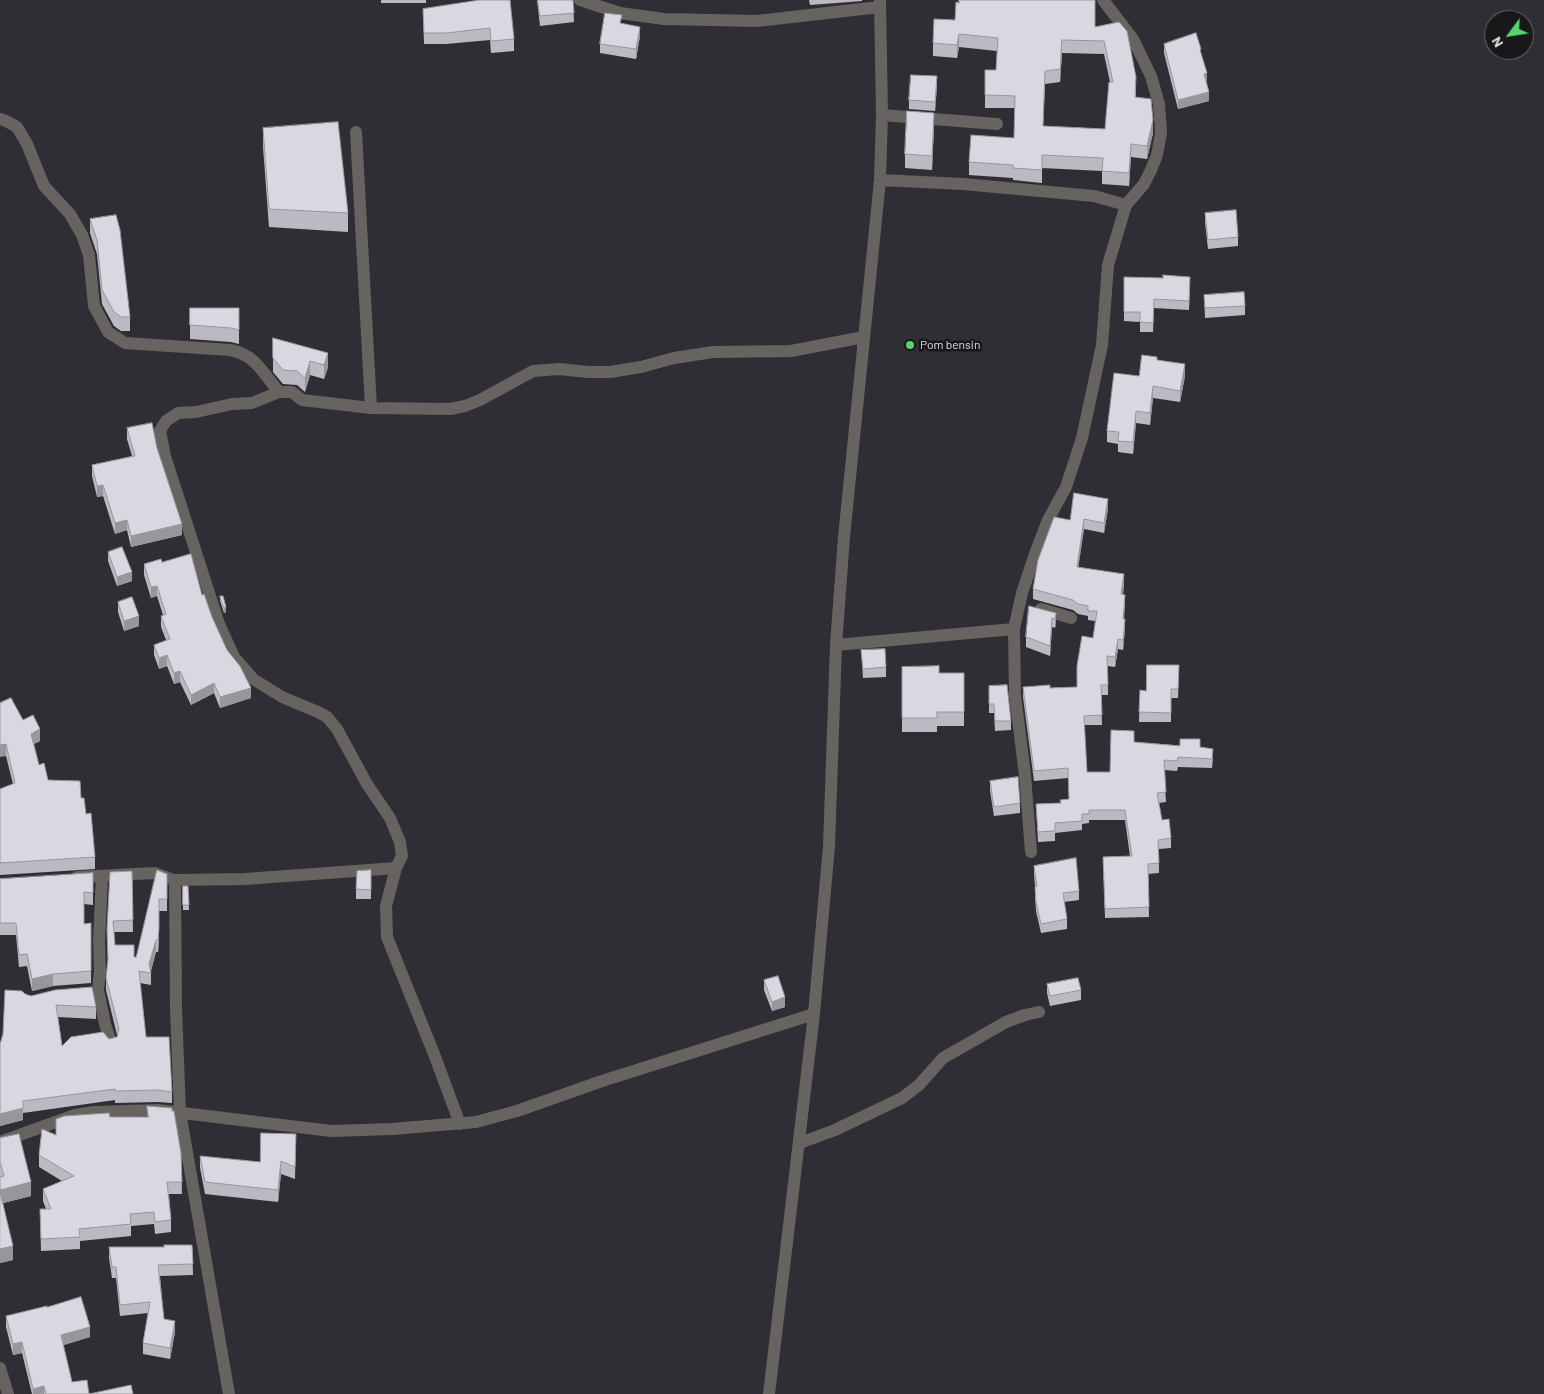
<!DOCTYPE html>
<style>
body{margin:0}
#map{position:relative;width:1544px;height:1394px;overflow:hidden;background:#302e35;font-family:Barlow,sans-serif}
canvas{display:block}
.north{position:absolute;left:1484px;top:10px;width:50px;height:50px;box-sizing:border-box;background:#18171a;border:1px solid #68676a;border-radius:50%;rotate:239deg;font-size:14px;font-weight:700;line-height:20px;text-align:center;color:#e0dee3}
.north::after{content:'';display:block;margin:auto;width:18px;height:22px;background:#59d56f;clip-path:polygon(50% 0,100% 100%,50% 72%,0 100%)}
</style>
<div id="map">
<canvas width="1544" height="1394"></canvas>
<div class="north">N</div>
</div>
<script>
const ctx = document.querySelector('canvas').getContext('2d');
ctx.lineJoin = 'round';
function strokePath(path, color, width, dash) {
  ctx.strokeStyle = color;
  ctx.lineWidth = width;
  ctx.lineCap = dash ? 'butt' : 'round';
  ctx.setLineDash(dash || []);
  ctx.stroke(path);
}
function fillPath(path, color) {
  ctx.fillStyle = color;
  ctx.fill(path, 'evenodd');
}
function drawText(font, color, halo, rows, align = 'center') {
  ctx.font = font + ' Barlow,sans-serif';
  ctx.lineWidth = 5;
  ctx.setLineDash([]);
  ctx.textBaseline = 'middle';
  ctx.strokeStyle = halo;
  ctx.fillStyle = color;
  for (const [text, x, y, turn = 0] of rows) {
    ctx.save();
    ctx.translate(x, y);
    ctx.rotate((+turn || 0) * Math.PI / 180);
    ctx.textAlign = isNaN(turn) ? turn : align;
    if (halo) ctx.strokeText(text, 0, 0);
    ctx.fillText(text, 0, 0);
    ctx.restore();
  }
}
strokePath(new Path2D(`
 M580,0L620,13L664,19L757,21L880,7
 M882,115L997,124
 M0,119L6,121L17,127L27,144L44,186L70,214L82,235L89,255L94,306L108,332L125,343L230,350C256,355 262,372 279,392H292L302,400L371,408L450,409L465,406L480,400L533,371L559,369L588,372H610L641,367L674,358L713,352L791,351L864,337
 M356,132L371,408
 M880,180L963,184L1094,196L1126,205
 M279,392L252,403L232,404L196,412L178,413L166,421L160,431L165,456L219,624L234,657L253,679L282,697L318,712L327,717L337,729L367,784L390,818L400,842L402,856L396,868L386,906L387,937L434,1054L460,1124
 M1041,609L1071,618
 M1014,629L1015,695L1025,775L1031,852
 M836,645L1014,629L1022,593L1035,554L1048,520L1066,487L1082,438L1102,345L1108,265L1126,205L1144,184L1151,170L1157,155L1161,133L1159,104L1151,76L1133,39L1103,0
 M102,876L99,941L100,971L98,990L105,1024L111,1043
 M77,877L155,873L171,879
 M0,1142L75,1115L94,1112L158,1110L331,1131L392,1129L476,1122L517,1111L602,1081L814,1014
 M800,1143L835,1130L902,1098L919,1085L943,1058L1006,1022L1025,1015L1039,1012
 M0,1368L8,1394
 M229,1394L180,1112L176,1009L175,880L245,879L396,868
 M769,1394L814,1014L829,846L836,645L844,537L880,180L882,115L880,0`), '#666360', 12);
fillPath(new Path2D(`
 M381,0H426V3H381Z
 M480,0L514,39V51L491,53L490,40L446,44H424L423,9Z
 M537,0H573L574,22L540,26Z
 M809,0H862V1L810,5Z
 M955,20L1095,27L1136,90V97L1153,133L1147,159L1131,157L1129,186L1102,184V171L1042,168V183L1013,180V178L969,175V162L1014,138L1015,108H985V70H996L997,51L959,47L957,58L933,56V43ZM1062,53L1104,54L1110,82L1105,129L1043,126L1045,84L1060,82Z
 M622,24L640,36L636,59L600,53V44Z
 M1164,44L1201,54L1206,83L1209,101L1178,109L1164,53Z
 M937,86L935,111L909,109V100Z
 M934,127L932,170L905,168V154Z
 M263,128L348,213V232L269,227L263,147Z
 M1205,213L1238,237V246L1208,249L1205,223Z
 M90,219L130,317V331H121L114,326L102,304L97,254L90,233Z
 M1124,277L1190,287L1189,310L1154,308L1153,332H1140V322L1124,321Z
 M1204,295L1245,306V315L1205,318Z
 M190,308H239V344L231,342L190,339Z
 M273,338L328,367L324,379L310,375L305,392L297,385L283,384L273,372Z
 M1157,360L1185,376L1180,402L1153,398L1150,425L1136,423L1133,454L1118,452V444L1107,442V431L1139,376Z
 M127,428L157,448L182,535L131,547L127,530L115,534L103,496L97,497L92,476V465L132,456L127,439Z
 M1108,509L1104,533L1084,529L1078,567L1124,584L1123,595L1125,605L1124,619L1125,629L1123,650L1118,649L1115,667L1108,666V695H1101L1102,725H1084L1087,772H1110L1134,742L1200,747L1213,758L1212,768L1178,767L1177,771L1164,770L1166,802L1159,803L1162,820L1171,838V848L1159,849V873L1148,874L1149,917L1105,918L1103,857L1130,856L1125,820H1089V823L1082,824V830L1055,833V841L1038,842L1036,804L1060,803L1069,799L1068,778L1034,781L1023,697V687L1050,688L1077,687L1093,638L1095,621L1088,620V616L1078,614L1073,610L1033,599V589L1070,520Z
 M108,552L132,581L117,586L108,561Z
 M162,562L202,595L227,650L251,698L220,708L214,693L191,705L180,682L174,684L167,666L159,669L154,655V645L166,640L161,627V616L163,615L157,596L151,598L144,575V564Z
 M220,596L226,612L224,613L220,601Z
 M118,602L139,626L124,631L118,612Z
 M1056,613V622L1055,628L1052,627L1050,656L1026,647V637Z
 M861,650L886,667V677L863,678Z
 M1179,665L1178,698H1171V722H1139L1140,690L1146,691Z
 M902,667L939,673H964V726H937V732H902Z
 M989,686L1011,721V730L995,731L994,713H989Z
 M0,703L23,720L40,741L34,744L39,765L48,780L81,798L86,814L95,857V869L0,875V789L13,784L6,756Z
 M990,781L1020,803V813L994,816L990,791Z
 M1034,866L1079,891V900L1064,902L1067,919V929L1041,933L1036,911L1035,896V886L1034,875Z
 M371,870V899H356V889Z
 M132,871L133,932H114L115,945L134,957H136L167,874V911H159V940L158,952H156L151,971V985L140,983L146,1037L172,1092V1103L158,1102L115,1103V1100L23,1113V1120L0,1126V1044L25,994L31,996L96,1007V1019L58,1017L62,1046L109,1039L117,1037V1035L106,990V978L108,962L107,929Z
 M0,879L93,885V905L84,904V924L91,923V983L53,986L32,991L27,966L19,967L16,935H0Z
 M183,886H188L189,910H183Z
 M764,980L785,1007L772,1011L764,990Z
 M1047,984L1081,990V1000L1050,1006L1047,993Z
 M172,1111L181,1153L182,1194H169L171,1220V1232L155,1234L154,1224L131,1226V1236L80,1241V1249L41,1251L40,1209H46L43,1201V1189L62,1181L39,1167V1155L56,1135L110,1117H147Z
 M296,1134L295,1179L281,1174L278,1202L205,1194L200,1168V1156L260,1162Z
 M0,1138L31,1196L3,1203L13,1260L0,1263Z
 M192,1245L193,1275L160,1276L164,1319L175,1332L170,1359L143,1354V1343L148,1313L120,1316L116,1278H112L109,1258V1247H164Z
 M47,1307L90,1337L63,1345L72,1382L89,1394H133H32L22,1353L13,1355L6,1327V1316Z`), '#bbb9c1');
fillPath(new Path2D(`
 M640,27V36L636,59V49Z
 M959,34V47L957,58V45Z
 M1062,40V53L1060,82V69Z
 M1207,73V83L1204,74Z
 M937,76V86L935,111V102Z
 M1209,92V101L1178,109V100Z
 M934,113V127L932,170V156Z
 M1153,120V133L1147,159V146Z
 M1131,144V157L1129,186V173Z
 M328,353V367L324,379V365Z
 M310,361V375L305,392V378Z
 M1185,364V376L1180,402V391Z
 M1153,386V398L1150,425V413Z
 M1136,411V423L1133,454V442Z
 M103,485V496L97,497V486Z
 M1108,499V509L1104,533V523Z
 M1084,519V529L1077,577V567Z
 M127,520V530L115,534V523Z
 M182,524V535L131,547V536Z
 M132,572V581L117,586V577Z
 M1124,574V584L1121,604V594Z
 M157,586V596L151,598V587Z
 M226,607V612L224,613V608Z
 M1056,613V622L1055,628V619Z
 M139,616V626L124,631V621Z
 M1052,618V627L1050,656V646Z
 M1125,619V629L1123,650V640Z
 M1118,639V649L1115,667V657Z
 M167,655V666L159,669V658Z
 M180,671V682L174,684V673Z
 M214,683V693L191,705V695Z
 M251,688V698L220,708V697Z
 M40,729V741L31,745V734Z
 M6,744V756L0,757V745Z
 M159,928V940L158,952V940Z
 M156,940V952L150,973L149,964Z
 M53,974V986L32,991V979Z
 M785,997V1007L772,1011V1002Z
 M23,1108V1120L0,1126V1114Z
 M281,1161V1174L278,1202V1190Z
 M31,1182V1196L0,1204V1190Z
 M13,1246V1260L0,1263V1249Z
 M175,1321V1332L170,1359V1348Z
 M90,1327V1337L61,1346V1335Z
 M22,1342V1353L13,1355V1344Z
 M44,1386V1394H33V1389Z`), '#98969d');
const building = new Path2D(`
 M480,0H510L514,39L491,41L490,28L446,33H424L423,9Z
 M538,0H573L574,13L540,16Z
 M959,0H1095V27L1119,22L1127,31L1136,77L1135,97L1151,99L1153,120L1147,146L1131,144L1129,173L1102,171L1103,158L1042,155V170L1013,168V165L969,162L971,135L1014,138L1015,96L985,95V70H996L998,38L959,34L957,45L933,43L934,19L955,20L956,2L959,3ZM1062,40L1104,41L1113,82H1109L1105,129L1043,126L1045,71L1060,69Z
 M605,13L622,15L620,23L640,27L636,49L600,44Z
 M1196,33L1201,49L1200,50L1207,73L1204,74L1209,92L1178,100L1164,44Z
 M911,75L937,76L935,102L909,100Z
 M907,111L934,113L932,156L905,154Z
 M338,122L348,213L269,209L263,128Z
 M1236,210L1238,237L1208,240L1205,213Z
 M116,215L120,230L130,317H121L114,312L102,290L97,240L90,219Z
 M1163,275L1190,277L1189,301L1154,299L1153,323L1140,322V312H1124V277L1163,278Z
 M1244,292L1245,306L1205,308L1204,295Z
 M190,308H239V330L231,328L190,325Z
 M273,338L328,353L324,365L310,361L305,378L297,371L283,370L273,358Z
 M1142,355L1157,357V360L1185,364L1180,391L1153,386L1150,413L1136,411L1133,442L1118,441L1119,432L1107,431L1114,373L1139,376Z
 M152,423L157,448L182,524L131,536L127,520L115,523L103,485L97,486L92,465L135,456L127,428Z
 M1074,493L1108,499L1104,523L1084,519L1077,567L1124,574L1121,594L1125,595L1123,619H1125L1123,640L1118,639L1115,657L1107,656L1108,685H1101L1102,715L1084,716L1087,772H1110L1111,730L1134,731V742L1180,746V739H1200V747L1213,749L1212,759L1178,757L1177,761L1164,760L1166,792L1157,793L1162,820L1169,819L1171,838L1158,840L1159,863L1148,864L1149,907L1105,909L1103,857L1132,856L1125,810H1089V814H1082V821L1055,823V831L1038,832L1036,804L1061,803L1060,800L1069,799L1068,768L1034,771L1023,687L1050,685V688L1077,687V666L1082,636L1093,638L1097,611H1088V606L1078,604L1073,600L1033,589L1038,560L1054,517L1070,520Z
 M122,547L132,572L117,577L108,552Z
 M191,554L202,595L204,594L212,617L227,650L240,666L251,688L220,697L214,683L191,695L180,671L174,673L167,655L159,658L154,645L170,639L161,616L166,614L157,586L151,587L144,564L161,559L162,562Z
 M220,596H223L226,607L224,608Z
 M132,597L139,616L124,621L118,602Z
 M1029,606L1056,613L1055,619L1052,618L1050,646L1026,637Z
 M885,649L886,667L863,669L861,650Z
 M1147,665H1179L1178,689H1171V713L1139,712L1140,690L1146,691Z
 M939,666V673H964V712H937V718H902V667Z
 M1007,685L1011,721H995L994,704H989V686Z
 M11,698L23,720L33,715L40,729L31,734L39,765L44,763L48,780L80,781L81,798H84L86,814L91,813L95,857L0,863V789L15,783L6,744L0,745V703Z
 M1018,777L1020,803L994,807L990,781Z
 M1076,858L1079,891L1063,893L1067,919L1041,924L1036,902L1035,887L1037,886L1034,866Z
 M157,870L167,874V899H159V928L158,940H156L149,964L151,973L139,971L146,1037H169L172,1092L158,1090L115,1091V1089L23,1101V1108L0,1114V1044L3,1034L5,990L22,991L25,994L31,996L55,990L92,987L96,1007L56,1005L62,1046L71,1037L103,1032L109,1039L117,1037L119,1029L106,978L108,959L107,929L110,872L132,871L133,920L113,921L115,945H134V957H136Z
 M371,870V890L356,889L357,871Z
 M93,873V893L84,892V924L91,923V971L53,974L32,979L27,954L19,955L16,923H0V879Z
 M183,886H188L189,905H183Z
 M778,976L785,997L772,1002L764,980Z
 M1078,978L1081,990L1050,996L1047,984Z
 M147,1106L172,1108V1111H174L181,1153L182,1182H167L171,1220L155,1222L154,1212L130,1214L131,1224L79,1229L80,1237L41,1239L40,1209H51L43,1189L74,1176L39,1155L42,1129L56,1135V1119L64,1116L109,1113L110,1117H148Z
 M261,1133L296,1134L295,1167L281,1161L278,1190L205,1182L200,1156L260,1162Z
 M19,1134L31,1182L0,1190V1177L4,1176L0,1162V1138Z
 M0,1192L13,1246L0,1249Z
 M164,1245H192L193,1264L158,1265L164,1319L175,1321L170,1348L143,1343L150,1302L120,1305L116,1267H112L109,1247H164Z
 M81,1297L90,1327L61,1335L72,1382L87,1380L89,1394L131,1385L133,1394H46L44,1386L33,1389L22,1342L13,1344L6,1316L47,1306V1307Z`);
fillPath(building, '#d9d7e0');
strokePath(building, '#98969d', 1);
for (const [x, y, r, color] of [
 [910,345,5,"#59d56f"]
]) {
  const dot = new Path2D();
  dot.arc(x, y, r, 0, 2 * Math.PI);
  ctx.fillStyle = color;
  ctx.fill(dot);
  strokePath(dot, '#18171a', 2);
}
drawText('12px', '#e0dee3', '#18171a', [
 ["Pom bensin",920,345]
], 'left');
</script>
